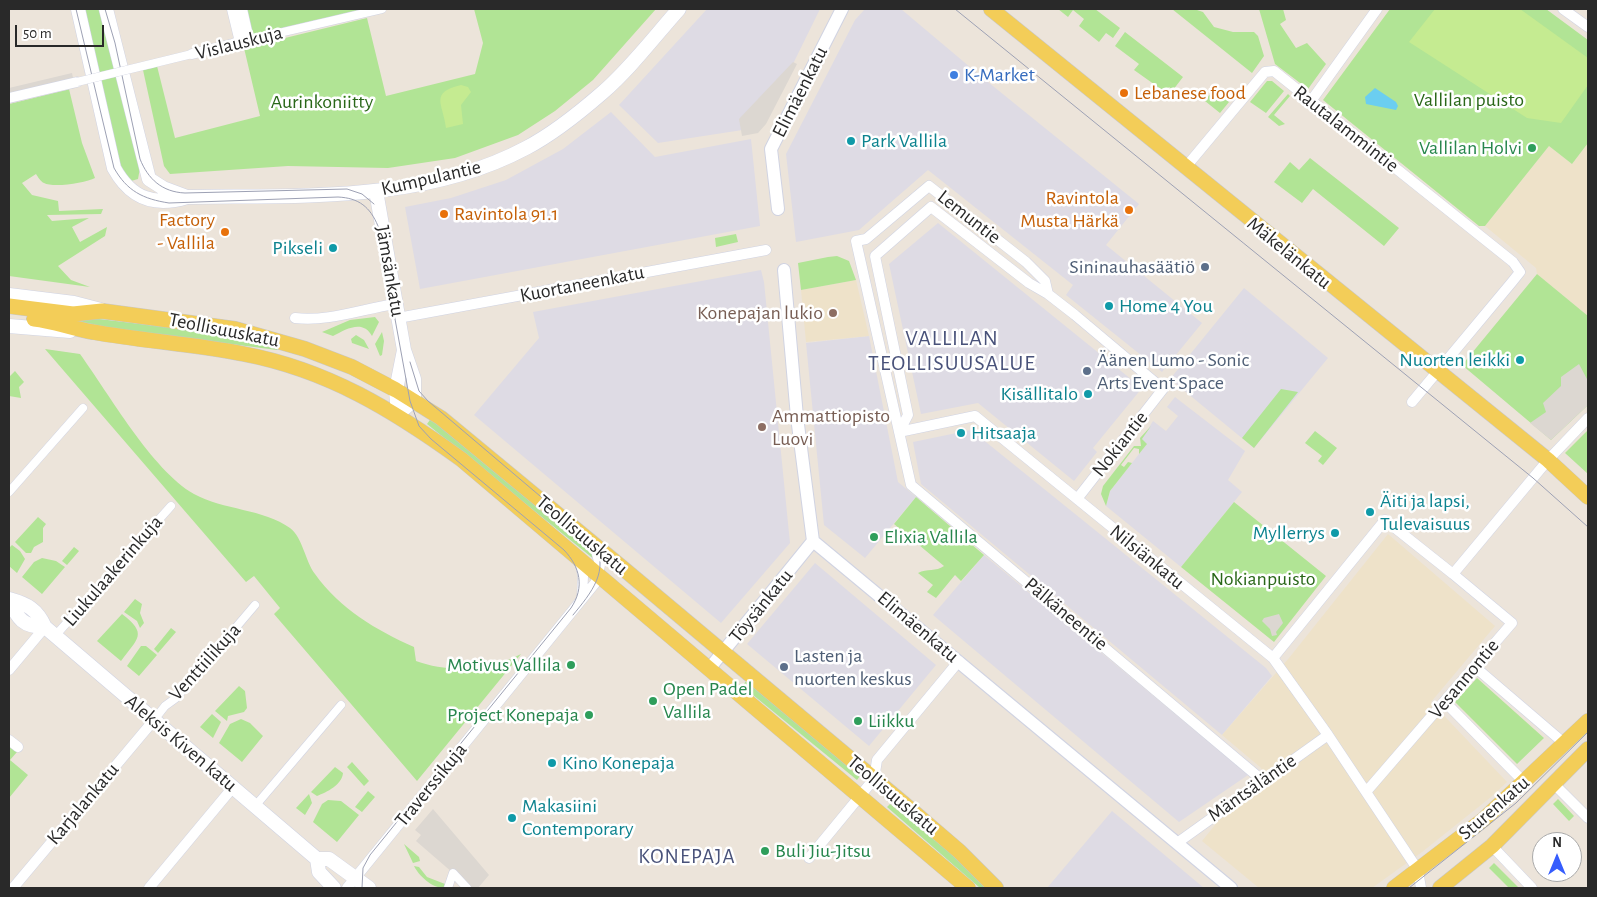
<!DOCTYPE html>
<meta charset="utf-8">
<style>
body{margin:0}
#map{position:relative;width:1597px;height:897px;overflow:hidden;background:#ece4da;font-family:"Alegreya Sans",sans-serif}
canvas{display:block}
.frame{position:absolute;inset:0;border:10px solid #292929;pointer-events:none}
.north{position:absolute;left:1532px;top:832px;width:50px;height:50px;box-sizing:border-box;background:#fff;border:1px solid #a9a9a9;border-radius:50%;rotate:0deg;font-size:14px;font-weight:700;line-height:20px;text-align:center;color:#292929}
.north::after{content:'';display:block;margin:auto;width:18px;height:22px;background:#365dfd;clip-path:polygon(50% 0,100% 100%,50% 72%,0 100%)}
.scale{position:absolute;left:15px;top:25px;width:89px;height:22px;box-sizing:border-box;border:2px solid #292929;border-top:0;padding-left:6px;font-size:15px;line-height:18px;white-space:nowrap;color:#292929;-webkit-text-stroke:4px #fff;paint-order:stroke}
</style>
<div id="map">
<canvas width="1597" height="897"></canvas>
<div class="frame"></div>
<div class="north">N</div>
<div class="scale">50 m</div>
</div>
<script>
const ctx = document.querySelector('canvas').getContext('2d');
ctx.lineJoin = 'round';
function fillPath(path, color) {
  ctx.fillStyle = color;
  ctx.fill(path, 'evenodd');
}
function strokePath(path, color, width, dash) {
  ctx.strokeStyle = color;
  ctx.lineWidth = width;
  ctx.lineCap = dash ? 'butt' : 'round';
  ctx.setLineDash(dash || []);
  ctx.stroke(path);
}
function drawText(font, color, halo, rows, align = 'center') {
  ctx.font = font + ' "Alegreya Sans",sans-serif';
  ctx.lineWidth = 5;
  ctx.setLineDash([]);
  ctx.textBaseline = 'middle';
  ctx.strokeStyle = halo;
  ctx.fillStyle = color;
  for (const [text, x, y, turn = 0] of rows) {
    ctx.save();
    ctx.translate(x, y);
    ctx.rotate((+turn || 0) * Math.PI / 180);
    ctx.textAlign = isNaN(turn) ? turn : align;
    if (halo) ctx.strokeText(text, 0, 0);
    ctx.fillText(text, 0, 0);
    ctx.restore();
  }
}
fillPath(new Path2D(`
 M707,9H820L762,127L658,143L619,105Z
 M865,9H901L983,78L1139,204L1106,245L1202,323L1162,372L1066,295L1073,285L928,170L859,230L796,242L786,154L855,20Z
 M611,112L655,157L751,139L760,226L420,289L405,207L451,198L506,180L563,149Z
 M938,223L1142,388L1093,448L1097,452L1074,481L978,403L921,414L889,264Z
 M761,270L764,282L790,543L721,623L474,415L539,338L533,312Z
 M1244,288L1328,358L1254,448L1170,379Z
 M869,336L898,482L916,497L865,558L824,525L806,343Z
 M1175,397L1245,451L1228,480L1242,492L1181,567L1106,506L1110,491L1146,445L1142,439L1153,421L1166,431L1178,416L1167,407Z
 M971,430L1266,668L1272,676L1222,735L921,484L913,442Z
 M984,555L1248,775L1179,822L933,615Z
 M815,563L936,665L869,746L747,644Z
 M1112,811L1130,826L1204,888H1047Z`), '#dedbe4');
fillPath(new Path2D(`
 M1588,143V316L1537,274L1536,268L1485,226L1549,146L1572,164Z
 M856,280L869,336L806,342L801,290Z
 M1388,534L1495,626L1431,702L1507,782L1491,797L1422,852L1372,888H1259L1202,841L1219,820L1272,784L1260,767L1222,735L1289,658Z`), '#eee2c9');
fillPath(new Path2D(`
 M82,9H102L140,168L138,179L131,181L122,171Z
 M246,9H365L253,35Z
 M474,9H656L593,80L555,111L518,135L455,158L388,168L288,166L170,174L164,166L143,70L157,66L175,138L260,116L244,48L367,18L386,96L475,74L483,43Z
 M1058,9H1095L1120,28L1113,38L1106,33L1099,42L1079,26L1084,19L1073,10L1068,17Z
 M1172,9H1194L1203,12L1214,27L1233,32H1254L1258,36L1264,56L1252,73Z
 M1259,9H1283L1286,20L1280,24L1296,48L1307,43L1326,64L1308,89L1275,64Z
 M1390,9H1546L1588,40V143L1572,164L1549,146L1485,226H1479L1323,100Z
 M1125,32L1183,77L1173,90L1169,87L1165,92L1134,70L1139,64L1115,46Z
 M1267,81H1272L1284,91L1266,113L1250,102Z
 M69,89L82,143L95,178C86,183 53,188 44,183C41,182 38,177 36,174L22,183L32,195L58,201L59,211L103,209L101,214L47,215L52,221L89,218L72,227L80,242L107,227L105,236L58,266L71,280L90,287L9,276V104Z
 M1213,90L1229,102L1220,113L1205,101Z
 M1288,94L1290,96L1274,115L1285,124L1279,126L1268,117Z
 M1310,158L1399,228L1384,246L1313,189L1302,203L1274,182L1290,162L1299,170Z
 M736,234L738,242L716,247L715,238Z
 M828,257L837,256L849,261L856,280L801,290L798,263Z
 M1537,274L1588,316V405L1551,440L1462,365Z
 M375,317L379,322L372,336C363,319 346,329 333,336L322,332L350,320Z
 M91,318L232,335L278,347L277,350L122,330L65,319Z
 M382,332L384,341L382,355L380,356L375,344Z
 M356,335L364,340L369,349L352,343L351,339Z
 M45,349L80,354C109,394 152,470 194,494C223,510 264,509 290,528C303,538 305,561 315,574C340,609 376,630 414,647L416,661C449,673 489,671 521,654L417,781L274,614L280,608L254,576L246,582Z
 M15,371L24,382L19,387L21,398L9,396V377Z
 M1281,389L1298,392L1254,448L1242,438Z
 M432,417L591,549L595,560L427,424Z
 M1151,426L1142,439L1147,444L1139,454V449L1134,448L1121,465L1124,467L1128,462L1132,463L1110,491L1106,506L1101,494L1103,486L1134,446H1141L1140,438Z
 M1588,430V474L1565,453Z
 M1315,431L1337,448L1323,465L1318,461L1322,456L1305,443Z
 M916,497L984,555L961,581L955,575L936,598L927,592L933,585L918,573C927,568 936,572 944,566L894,524Z
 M1234,502L1326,576L1274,642L1181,567Z
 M38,517L46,524L43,528V542L34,547L31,553H26L15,542Z
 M12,545L20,551L25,559L17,573L9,566V548Z
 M74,547L79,551L67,565L62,561Z
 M42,558L56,561L65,567L42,594L22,577L34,562Z
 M135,599L142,604L140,613L144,623L140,628L137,621L124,612Z
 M122,614C148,634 138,638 121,661L97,641Z
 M171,628L176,632L158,653L154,649Z
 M141,646H146L157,655L139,676L127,666Z
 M1477,678L1544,738L1517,764L1455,702Z
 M748,679L860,776L857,780L742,686Z
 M239,686L245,691L247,708L244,712L228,716L227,721L215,711Z
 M212,714L221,722L213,738L200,727Z
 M241,719L250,723L263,736L242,762L219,743L230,724Z
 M9,745L17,752L10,760L28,775L9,798Z
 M352,762L369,781L364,786L347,767Z
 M335,767L343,773C342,785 327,792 317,796L311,792Z
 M368,791L375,797L362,812L355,807Z
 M309,794L312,803L305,815L296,808Z
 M1558,799L1574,816L1569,821L1553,804Z
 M328,800L341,801L359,815L337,842L313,822L322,804Z
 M890,804L963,863L989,888H980L887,807Z
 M404,844L419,857L420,861L413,863Z
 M1494,863L1519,888H1509L1489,868Z
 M414,866L419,867L427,877L445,884L444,888C432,888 419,876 414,866Z`), '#b1e495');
fillPath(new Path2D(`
 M1435,9H1520L1588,58V85L1561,123L1527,118L1409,42Z
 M461,85L468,87L471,92L461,105L463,124L446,128C443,103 429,93 461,85Z`), '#c5eb91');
fillPath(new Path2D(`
 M793,62L797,64L766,124L758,133L742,136L739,119Z
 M72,73L75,88L9,104V88Z
 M1579,364L1588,381V405L1551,440L1530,423L1546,412L1543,403L1561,386V377Z
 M1279,614L1283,623L1276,632L1277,635L1272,636L1270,629L1262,621L1264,618Z
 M433,809L489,875L478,888H467L453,873L416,841L421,835L415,830Z`), '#dcd7d1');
fillPath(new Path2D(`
 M1375,88L1396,102L1398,106L1396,110L1366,104L1365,97Z`), '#6bcef0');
const pedestrian = new Path2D(`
 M249,40L382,9
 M151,64L192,54
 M9,492L83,408
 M55,636L171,506
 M154,720L165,706L176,698L255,605
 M256,805L341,705
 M448,888L453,873L467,888`);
const minor = new Path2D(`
 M232,9L240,42
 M1563,9L1588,27
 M192,54L249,40L242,9
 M9,98L77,82
 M1311,101L1377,9
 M1185,168L1265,72L1274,71L1513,262L1520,272L1512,282L1412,402
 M1048,294L1045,281L1026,262L929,186L866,239L856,241L911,485L1262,780
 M295,318C328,322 362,309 395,304
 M398,318L766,250
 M899,432L975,416L1273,658L1328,735L1414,864L1418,871L1421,888
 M899,432L908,415L875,256L931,207L1029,283L1048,294L1075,315L1163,389L1077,499
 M580,561L583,576L582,598
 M1273,658L1385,520L1453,574L1548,460L1588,418
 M1475,667L1565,744
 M9,670L45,627
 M1445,702L1525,783
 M9,740L18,747
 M1554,784L1588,818
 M1366,792L1512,623L1453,574
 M1177,843L1328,735
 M1492,846L1532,888
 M809,858L874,779L877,760L959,661
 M13,888L154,720
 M149,888L234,786
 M347,888L596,582L600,565L595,547`);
const tertiary = new Path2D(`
 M778,209L771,149L842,9
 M784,270L797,417L813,541L1231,888
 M709,669L813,541`);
const secondary = new Path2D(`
 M78,9L114,168C131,199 155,207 187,197C299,195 423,203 526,148C553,134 579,113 602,93C630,69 654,37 679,9
 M106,9L149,179L163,188L187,197
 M376,191L404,350L414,379V400L398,414
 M9,295L74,303L101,310
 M9,326L70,331
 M398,414L396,390L404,350
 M9,599C27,604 37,609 45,627L317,859H329L369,888
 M9,600C18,619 23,627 45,627
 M317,859L319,872L334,888`);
const primary = new Path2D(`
 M991,9L1548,460L1588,497
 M9,306L73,314L102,311L235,329L305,349L352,367L396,390L441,418L625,570L903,803L959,851L996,888
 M34,319C54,321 73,329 93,332C143,341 194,344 244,354C328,370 393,410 461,459L968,888
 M1394,888L1483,820L1588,721
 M1440,888L1492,846L1588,749`);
strokePath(pedestrian, '#d0d3e2', 9);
strokePath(minor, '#d0d3e2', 11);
strokePath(tertiary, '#d0d3e2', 14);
strokePath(secondary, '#d0d3e2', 15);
strokePath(primary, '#c7c7c7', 16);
strokePath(pedestrian, '#fff', 8);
strokePath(minor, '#fff', 10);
strokePath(tertiary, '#fff', 12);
strokePath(secondary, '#fff', 14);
strokePath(primary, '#f3cd58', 15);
strokePath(new Path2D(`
 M76,9L114,168C127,191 143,199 169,203L338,197C359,198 370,207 378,226L410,401L419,426L431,439L564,550C580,567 585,587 571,608L370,855L363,868L362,888
 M105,9L115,43L140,159C148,179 162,192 185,193L347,189L362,194L374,204
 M955,9L1533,478L1588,527
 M410,362L419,391L428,401L593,541C611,570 591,593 573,615
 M1409,888L1516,803L1588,732`), '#9da1b4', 1);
const pedestrianBridge = new Path2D(`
 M77,82L151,64`);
strokePath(pedestrianBridge, '#d0d3e2', 9, []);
strokePath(pedestrianBridge, '#fff', 8);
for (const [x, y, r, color] of [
 [954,75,5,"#3f7fe0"],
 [1124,93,5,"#e8710a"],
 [851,141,5,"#0f9aa8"],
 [1532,148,5,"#2e9e5b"],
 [1129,210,5,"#e8710a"],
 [444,214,5,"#e8710a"],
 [225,232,5,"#e8710a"],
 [333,248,5,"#0f9aa8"],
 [1205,267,5,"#5c6f8a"],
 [1109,306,5,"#0f9aa8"],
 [833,313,5,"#8d6e63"],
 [1520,360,5,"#0f9aa8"],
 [1087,371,5,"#5c6f8a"],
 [1088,394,5,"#0f9aa8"],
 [762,427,5,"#8d6e63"],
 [961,433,5,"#0f9aa8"],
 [1370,512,5,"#0f9aa8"],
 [1335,533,5,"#0f9aa8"],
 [874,537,5,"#2e9e5b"],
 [571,665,5,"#2e9e5b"],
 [784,667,5,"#5c6f8a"],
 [653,701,5,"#2e9e5b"],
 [589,715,5,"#2e9e5b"],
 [858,721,5,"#2e9e5b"],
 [552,763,5,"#0f9aa8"],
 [512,818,5,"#0f9aa8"],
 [765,851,5,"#2e9e5b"]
]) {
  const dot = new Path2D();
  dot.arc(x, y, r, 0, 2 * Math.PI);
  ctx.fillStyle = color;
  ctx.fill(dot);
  strokePath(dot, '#fff', 2);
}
drawText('20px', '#292929', '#fff', [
 ["Vislauskuja",239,43,-14],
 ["Elimäenkatu",800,92,-63],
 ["Rautalammintie",1346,129,38],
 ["Kumpulantie",431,178,-13],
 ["Lemuntie",969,217,38],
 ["Mäkelänkatu",1289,253,39],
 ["Jämsänkatu",390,271,80],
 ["Kuortaneenkatu",582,284,-11],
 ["Teollisuuskatu",224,330,11],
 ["Nokiantie",1120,444,-52],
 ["Teollisuuskatu",582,535,40],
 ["Nilsiänkatu",1147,557,39],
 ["Liukulaakerinkuja",113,571,-49],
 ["Töysänkatu",761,606,-51],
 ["Pälkäneentie",1066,614,40],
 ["Elimäenkatu",918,627,40],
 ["Venttiilikuja",205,662,-48],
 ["Vesannontie",1464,679,-50],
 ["Aleksis Kiven katu",181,743,40],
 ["Traverssikuja",431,785,-51],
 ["Mäntsäläntie",1252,788,-35],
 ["Teollisuuskatu",893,795,40],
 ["Karjalankatu",83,804,-50],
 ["Sturenkatu",1494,808,-41]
]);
drawText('20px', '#366cbe', '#fff', [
 ["K-Market",964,75]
], 'left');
drawText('20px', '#c56008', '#fff', [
 ["Lebanese food",1134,93],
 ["Ravintola",1119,198,"right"],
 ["Musta Härkä",1119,221,"right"],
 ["Ravintola 91.1",454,214],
 ["Factory",215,220,"right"],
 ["- Vallila",215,243,"right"]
], 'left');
drawText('20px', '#296718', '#fff', [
 ["Vallilan puisto",1469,100],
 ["Aurinkoniitty",322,102],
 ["Nokianpuisto",1263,579]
]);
drawText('20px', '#0d838f', '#fff', [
 ["Park Vallila",861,141],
 ["Pikseli",323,248,"right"],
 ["Home 4 You",1119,306],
 ["Nuorten leikki",1510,360,"right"],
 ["Kisällitalo",1078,394,"right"],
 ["Hitsaaja",971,433],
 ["Äiti ja lapsi,",1380,501],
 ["Tulevaisuus",1380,524],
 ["Myllerrys",1325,533,"right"],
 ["Kino Konepaja",562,763],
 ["Makasiini",522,806],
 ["Contemporary",522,829]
], 'left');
drawText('20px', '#27864d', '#fff', [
 ["Vallilan Holvi",1522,148,"right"],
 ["Elixia Vallila",884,537],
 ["Motivus Vallila",561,665,"right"],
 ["Open Padel",663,689],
 ["Vallila",663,712],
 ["Project Konepaja",579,715,"right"],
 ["Liikku",868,721],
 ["Buli Jiu-Jitsu",775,851]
], 'left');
drawText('20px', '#4e5e75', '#fff', [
 ["Sininauhasäätiö",1195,267,"right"],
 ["Äänen Lumo - Sonic",1097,360],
 ["Arts Event Space",1097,383],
 ["Lasten ja",794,656],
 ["nuorten keskus",794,679]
], 'left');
drawText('20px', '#785e54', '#fff', [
 ["Konepajan lukio",823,313],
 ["Ammattiopisto",772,416,"left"],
 ["Luovi",772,439,"left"]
], 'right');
ctx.letterSpacing = '1px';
drawText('21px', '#49527a', '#fff', [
 ["KONEPAJA",687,857]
]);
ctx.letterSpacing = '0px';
ctx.letterSpacing = '1px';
drawText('22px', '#49527a', '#fff', [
 ["VALLILAN",952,338],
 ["TEOLLISUUSALUE",952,363]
]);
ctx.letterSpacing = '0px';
</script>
